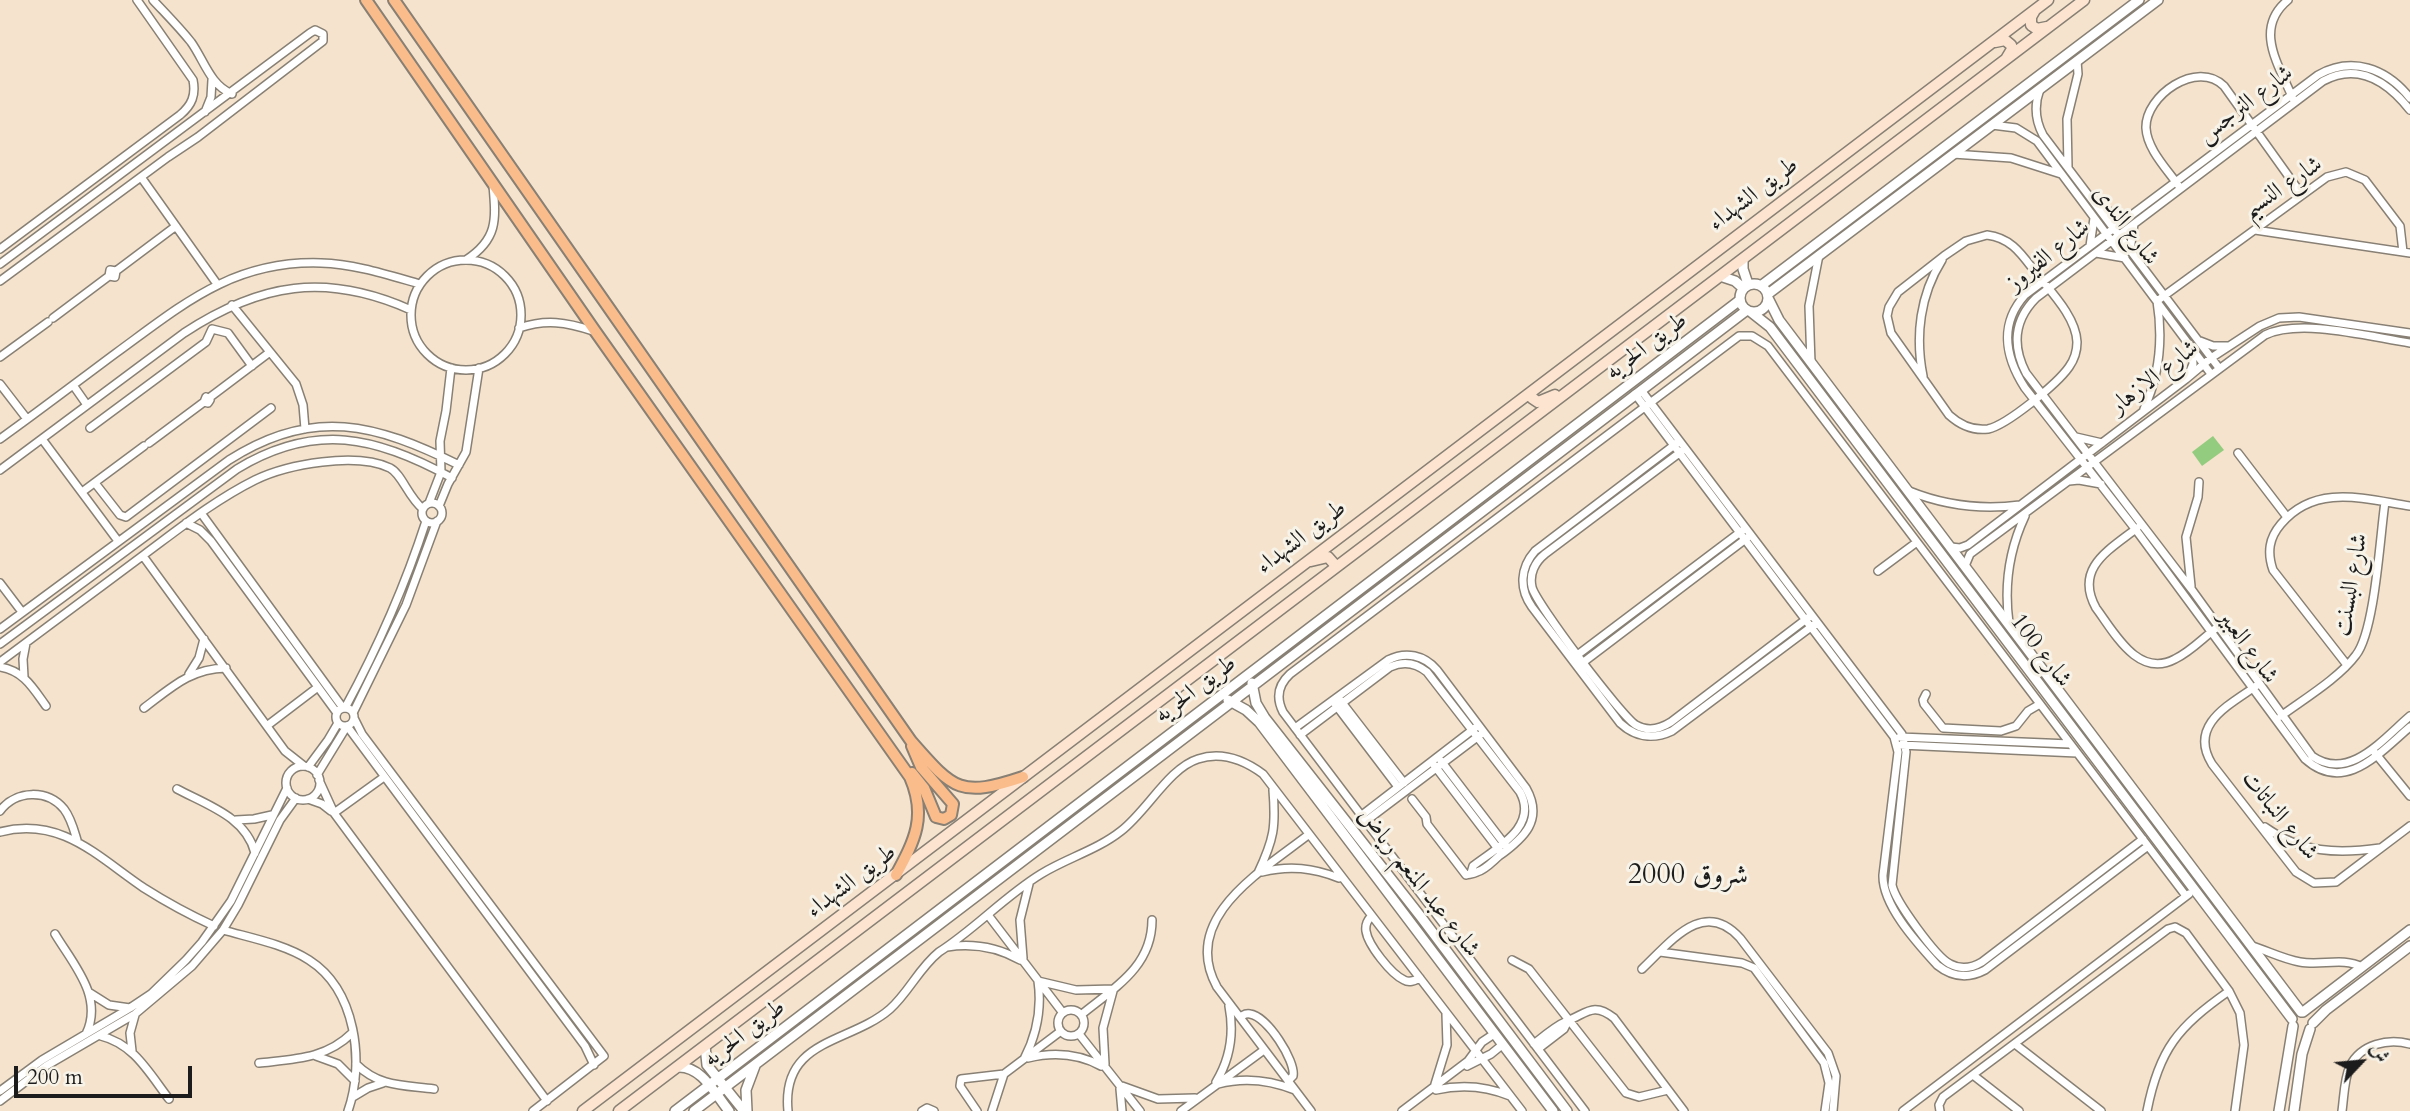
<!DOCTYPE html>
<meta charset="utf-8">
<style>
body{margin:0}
#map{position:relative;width:2410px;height:1111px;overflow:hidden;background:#f5e3cd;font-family:Cardo,Amiri,serif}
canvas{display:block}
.north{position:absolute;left:2326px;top:1027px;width:70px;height:70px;-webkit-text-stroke:5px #f7f3e8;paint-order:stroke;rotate:64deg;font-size:19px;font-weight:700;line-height:28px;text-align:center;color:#1c1c1c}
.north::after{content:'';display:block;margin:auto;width:24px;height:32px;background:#1c1c1c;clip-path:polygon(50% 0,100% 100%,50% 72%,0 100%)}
.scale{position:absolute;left:14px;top:1066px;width:178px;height:32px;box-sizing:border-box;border:4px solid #1c1c1c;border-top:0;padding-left:9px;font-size:21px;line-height:24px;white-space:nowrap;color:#1c1c1c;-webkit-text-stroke:5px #f7f3e8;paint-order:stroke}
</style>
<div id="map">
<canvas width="2410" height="1111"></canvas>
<div class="north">ش</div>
<div class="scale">200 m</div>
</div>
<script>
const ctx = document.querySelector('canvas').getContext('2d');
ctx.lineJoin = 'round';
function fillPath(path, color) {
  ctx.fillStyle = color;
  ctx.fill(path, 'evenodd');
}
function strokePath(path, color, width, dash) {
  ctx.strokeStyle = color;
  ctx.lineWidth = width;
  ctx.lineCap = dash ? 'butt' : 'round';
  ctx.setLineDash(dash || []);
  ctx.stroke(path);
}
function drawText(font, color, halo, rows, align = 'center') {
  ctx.font = font + ' Cardo,Amiri,serif';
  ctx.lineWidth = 6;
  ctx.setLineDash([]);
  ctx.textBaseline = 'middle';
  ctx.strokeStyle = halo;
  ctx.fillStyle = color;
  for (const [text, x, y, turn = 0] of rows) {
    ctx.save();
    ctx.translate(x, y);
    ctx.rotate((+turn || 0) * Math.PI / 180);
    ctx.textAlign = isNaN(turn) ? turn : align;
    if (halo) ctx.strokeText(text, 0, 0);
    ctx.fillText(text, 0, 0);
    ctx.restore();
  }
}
fillPath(new Path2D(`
 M2213,436L2224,450L2202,466L2192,452Z`), '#94cc7f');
const minor = new Path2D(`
 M153,0C166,14 179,27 191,42C204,60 210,85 232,94
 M2288,0C2253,29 2279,65 2293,99
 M2040,89C2034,105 2035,120 2043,135L2219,368
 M2410,98C2386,68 2352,56 2318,75L2025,295C1999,324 2005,357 2025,388L2136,530L2305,759C2345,795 2380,752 2410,727
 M2410,110C2388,82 2358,62 2323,81L2036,298C2014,320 2012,346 2026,373L2192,590L2312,756C2349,782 2383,739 2410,716
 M205,112L211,97L212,80
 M1992,125L2016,128L2037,141L2211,374
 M1953,154L2011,158L2061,174
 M2068,167L2067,119L2078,74L2077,61
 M141,177L217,284
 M2178,185C2167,169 2147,149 2146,128C2145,96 2197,59 2224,86L2302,195
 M2100,209L2129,216
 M2255,230L2410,253
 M1987,235C2012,238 2022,255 2036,273C2051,292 2076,317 2077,342C2077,351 2074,360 2069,367C2057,384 2007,425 1988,429C1972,431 1960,425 1949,415L1891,333L1887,316L1889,307L1898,292L1944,256L1966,241Z
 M2090,246L2094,218
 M0,249L180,115C192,105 196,95 193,80L137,0
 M2130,250L2134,224
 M2096,253L2125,258
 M466,260C498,239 496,220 493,185
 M411 315a55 55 0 1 1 110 0a55 55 0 1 1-110 0Z
 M0,264L310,33L315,30L323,34V41L198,137L168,157L0,281
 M116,271L176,226
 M232,305L296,384L303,405L305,429
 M53,318L109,276L110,270L116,271L115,277L109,276
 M519,328C546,319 566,322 593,331
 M2200,341L2213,346H2229
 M0,357L48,322
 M1811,363L1809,306L1819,255
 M1923,376C1915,336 1920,295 1942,260
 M2188,376L2193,364L2192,351
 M0,384L27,419
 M73,385L87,405
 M1641,390L1902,734L1906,752L1892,885C1895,901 1936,957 1950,964C1961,970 1972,968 1982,962L2143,839
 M1635,394L1894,737L1898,752L1883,875C1882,905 1917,943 1937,965C1952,977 1968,979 1985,970L2148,846
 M209,398L270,352
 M2144,409C2160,374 2163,338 2157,301L2327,177L2346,172L2365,180L2400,226L2403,252
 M90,428L206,342L212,329L228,333L252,366
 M2076,437L2102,443
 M0,439C39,411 77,382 116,353C182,305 233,260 321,263C355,264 388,275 420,284
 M42,439L118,541
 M149,443L204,402L208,403L210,400L206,397L204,402
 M1677,443L1535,551C1520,568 1519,589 1532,607L1620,723C1635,737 1653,740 1672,731L1815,624
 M1682,451L1545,554C1535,562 1529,574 1532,587C1535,602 1622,717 1636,725C1648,732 1660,729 1671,722L1809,617
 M2238,453L2287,517
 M0,470L184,333C260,283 326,272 411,310
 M2069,481L2079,480L2101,484
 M95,483L120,515L126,517L271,408
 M1909,491C1946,506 1981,510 2020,505
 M82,492L144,446
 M429,503L441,472L440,441L446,411L451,368
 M422 513a10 10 0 1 1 20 0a10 10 0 1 1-20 0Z
 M439,506L448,484L466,452L479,368
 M201,513L343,708
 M186,523L200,530L211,541L337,713
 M2137,528C2109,550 2074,568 2096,608C2114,632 2138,679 2175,659C2190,652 2202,639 2215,629
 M1951,547L1960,548L1968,545L2186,379L2211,358L2260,326L2279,318L2299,317L2410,333
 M143,556L285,751L304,766
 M1965,566L1970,554L2265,335C2301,318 2370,337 2410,343
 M1878,571L1917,542
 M0,583L22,612
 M2191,586L2186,537L2198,497L2199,482
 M2009,623C2004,586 2009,550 2025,516
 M0,629L229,460C313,406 376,424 459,465
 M0,644L237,469C315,422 376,436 452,478
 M1576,656L1743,530
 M0,662C48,626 97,590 145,554C180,528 215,500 255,480C288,464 356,452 390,468C402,474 408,497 423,509
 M1581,664L1747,538
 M2347,665L2273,570C2267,552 2269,538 2281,524C2315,483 2365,499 2410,506
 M0,667C24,671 33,688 46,706
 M189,674L199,658L204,639
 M24,677L23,659L26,643
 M2256,686C2229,705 2188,725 2212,764L2296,872L2314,883L2336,882L2410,826
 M1926,694L1923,700L1924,704L1943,728L2001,731L2016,726L2028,711L2040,704
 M1340,700L1404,783
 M1335,704L1398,787
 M336 717a9 9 0 1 1 18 0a9 9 0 1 1-18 0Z
 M144,708C172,687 190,669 226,668
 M345,708C378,647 405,586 426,521
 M353,713L406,605L437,521
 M2281,716C2304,699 2339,678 2356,655C2375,631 2380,536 2385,502
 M354,718L362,734L604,1056L533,1111
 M268,725L318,687
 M347,726L585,1046L594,1065
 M1295,728L1388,660C1406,651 1424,655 1437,670L1526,788C1544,820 1524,838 1499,856C1493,861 1485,870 1477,872C1473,874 1470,874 1466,875L1427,824L1426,817L1412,799
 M1300,735L1390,667C1403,661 1416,663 1427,672L1520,792C1539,827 1496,848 1473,866L1471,873
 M1900,737L2070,744
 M1901,745L2077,753
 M2375,753L2410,796
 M1441,761L1506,846
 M1434,765L1499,850
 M286 783a17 17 0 1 1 34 0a17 17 0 1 1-34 0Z
 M308,767L328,740L338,723
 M317,775L347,726
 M319,780L334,813L547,1101
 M177,789C207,805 246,817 255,853
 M308,799L322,804L331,811
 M0,811C16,790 47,789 64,809C71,818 74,830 77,840
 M334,813L384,777
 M1362,815L1475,728
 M236,820L254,819L272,815
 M1366,821L1480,735
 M2265,827C2301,853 2338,854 2380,848
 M0,832C61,816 98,857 144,888C166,902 190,915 214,926
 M1308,835C1262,871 1179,918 1217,987L1311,1111
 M1262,872C1290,865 1313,868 1339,878
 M1258,873C1274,839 1276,827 1273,790
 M988,915L1063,1013
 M1371,916C1368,920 1365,924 1366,931C1368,945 1391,974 1404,980C1409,983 1414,981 1420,978
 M223,930C251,938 284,944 309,960C356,990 365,1062 348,1111
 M55,934C73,964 104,997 86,1034
 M2252,946C2268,951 2283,959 2300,962C2321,966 2343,957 2362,967
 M947,947C973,943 997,947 1020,960
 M1660,952L1742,963L1754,968L1824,1063L1829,1083L1825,1111
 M1023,958L1020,920L1029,884
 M1512,960L1529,969L1626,1093L1639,1097L1668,1090
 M1642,969C1670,943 1703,897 1740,938L1828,1053L1836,1076L1833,1111
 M90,993L109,1005L130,1008
 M1058 1023a13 13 0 1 1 26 0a13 13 0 1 1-26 0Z
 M1081,1015C1114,988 1152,967 1152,920
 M1240,1017C1244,1015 1245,1013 1250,1014C1267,1016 1296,1061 1293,1076L1288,1081
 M1079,1034L1140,1111
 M101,1036C134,1044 149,1073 169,1099
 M1534,1044C1545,1035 1555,1026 1567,1021C1586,1014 1593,1001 1614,1018L1684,1111
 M2015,1044L2101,1111
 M1538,1049L1564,1029L1568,1021
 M132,1051L130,1033L135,1015
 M316,1056L338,1064L355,1081
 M1028,1058C1053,1052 1079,1054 1101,1066
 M1024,1059C1037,1034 1042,1009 1038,981L1076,990L1114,989
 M259,1063C294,1059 326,1059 352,1033
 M356,1064C379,1087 403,1085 434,1089
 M1105,1064L1103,1028L1113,991
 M1467,1066L1491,1054L1502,1045
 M1973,1075L2019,1111
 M1216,1082C1230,1059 1234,1032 1229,1006
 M1218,1084C1244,1077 1270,1080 1295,1090
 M1435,1084L1447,1045L1446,1014
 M1122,1086L1158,1099L1195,1098
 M1120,1089L1122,1111
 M1436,1090C1462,1084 1486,1086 1510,1096
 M0,1091L42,1060L130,1008L151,994L186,960L202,942L231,901L287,788
 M353,1097L368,1088L383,1083
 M0,1101L46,1066L135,1014L192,966L223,930L238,905L280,820L296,798
 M788,1111C781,1038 850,1044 890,1009C909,992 919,968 939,952C975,929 1005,896 1041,874C1067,858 1097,850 1121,831C1147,811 1169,768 1198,759C1222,751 1244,760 1263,774L1522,1111
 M922,1111L927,1108L934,1111
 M977,1111L960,1086L961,1079L1004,1074L1061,1031
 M992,1111L1004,1074
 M1181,1111L1264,1050
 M1402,1111L1468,1061L1482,1042L1494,1034
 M1585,1111L1283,712C1276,698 1278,685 1290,674L1739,336H1752L1768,346L2186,896
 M1903,1111L2189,894
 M1940,1111L1939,1105L1943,1097L2168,929L2175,927L2186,933L2229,991L2240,1013L2244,1045L2235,1111
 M2147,1111C2159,1049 2178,1027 2229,991
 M2342,1111C2344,1097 2344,1079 2350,1066C2361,1044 2388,1038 2410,1044`);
const tertiary = new Path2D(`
 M1743,259V269L1748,284
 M1720,276L1735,281L1743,288
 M1740 298a14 14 0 1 1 28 0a14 14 0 1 1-28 0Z
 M1762,285L2139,0
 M1768,294L2158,0
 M1768,298L1779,320L2301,1012
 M1751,312L1770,327L2292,1019
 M1252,683L1256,703L1265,718L1421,917L1567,1111
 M1228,700L1246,710L1259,722L1553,1111
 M2303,1012L2410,930
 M2313,1023L2326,1010L2410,946
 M705,1046L707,1065L744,1111
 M678,1067C702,1066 715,1094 729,1111
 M675,1111L1740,300
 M694,1111L1747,310
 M747,1111L746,1090L755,1066
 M2279,1111L2293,1026
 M2294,1111L2302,1054L2310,1029`);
const secondary = new Path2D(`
 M2035,10L2031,17V25L2037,29L2047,27
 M1995,42L2005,40L2011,45L2012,49L2006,59
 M1531,393L1532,398L1538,402L1555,395
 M1311,561L1328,557L1336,566
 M583,1111L2048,0
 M619,1111L2084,0`);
const primary = new Path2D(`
 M366,0L595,331L910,777C927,816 915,840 896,875
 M394,0L911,741C954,790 960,798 1023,777
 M912,773L924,788L936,817L944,819L951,815L953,804L921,767L912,746`);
strokePath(minor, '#888074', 10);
strokePath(tertiary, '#888074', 12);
strokePath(secondary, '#888074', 13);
strokePath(primary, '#888074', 14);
strokePath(minor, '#fff', 7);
strokePath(tertiary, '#fff', 9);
strokePath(secondary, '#fde4d1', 10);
strokePath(primary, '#fabc8b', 10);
drawText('24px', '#1c1c1c', '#f7f3e8', [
 ["شارع النرجس",2246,105,-37],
 ["شارع النسيم",2283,188,-34],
 ["طريق الشهداء",1754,195,-37],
 ["شارع الندى",2125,226,53],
 ["شارع الفيروز",2049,256,-39],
 ["طريق الحريه",1647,347,-37],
 ["شارع الازهار",2155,378,-38],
 ["طريق الشهداء",1302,538,-37],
 ["شارع البسنت",2352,585,-80],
 ["شارع العبير",2247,647,54],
 ["شارع 100",2040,651,53],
 ["طريق الحريه",1196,690,-37],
 ["شارع النباتات",2279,816,51],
 ["طريق الشهداء",852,882,-37],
 ["شارع عبد المنعم رياض",1418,883,52],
 ["طريق الحريه",745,1034,-37]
]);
drawText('28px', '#1c1c1c', '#f7f3e8', [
 ["شروق 2000",1688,877]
]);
</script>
